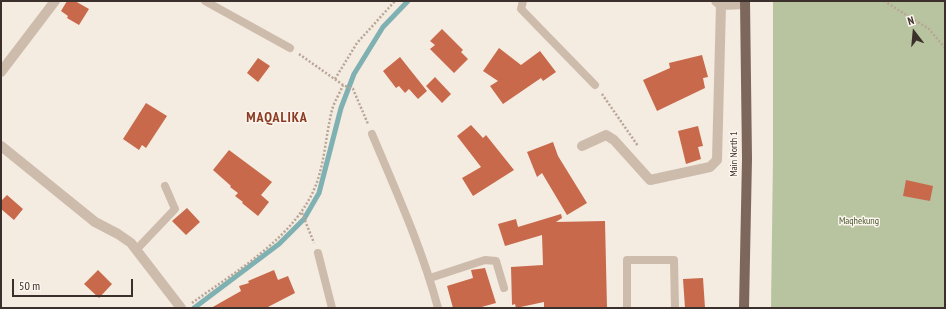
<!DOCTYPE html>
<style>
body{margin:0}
#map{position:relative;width:946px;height:309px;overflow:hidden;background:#f4ebe1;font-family:"PT Sans Narrow",sans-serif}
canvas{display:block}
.frame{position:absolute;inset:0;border:2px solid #3b302b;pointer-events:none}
.north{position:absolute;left:894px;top:12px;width:40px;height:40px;-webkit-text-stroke:3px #fbf5ee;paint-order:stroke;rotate:344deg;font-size:11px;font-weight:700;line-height:16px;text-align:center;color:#3b302b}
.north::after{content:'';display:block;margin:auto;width:14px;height:18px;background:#3b302b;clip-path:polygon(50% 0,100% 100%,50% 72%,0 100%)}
.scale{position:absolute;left:12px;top:279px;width:121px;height:18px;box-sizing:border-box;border:2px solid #3b302b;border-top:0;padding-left:5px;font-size:12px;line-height:14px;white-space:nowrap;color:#3b302b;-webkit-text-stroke:3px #fbf5ee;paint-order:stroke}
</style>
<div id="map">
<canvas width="946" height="309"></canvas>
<div class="frame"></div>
<div class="north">N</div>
<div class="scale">50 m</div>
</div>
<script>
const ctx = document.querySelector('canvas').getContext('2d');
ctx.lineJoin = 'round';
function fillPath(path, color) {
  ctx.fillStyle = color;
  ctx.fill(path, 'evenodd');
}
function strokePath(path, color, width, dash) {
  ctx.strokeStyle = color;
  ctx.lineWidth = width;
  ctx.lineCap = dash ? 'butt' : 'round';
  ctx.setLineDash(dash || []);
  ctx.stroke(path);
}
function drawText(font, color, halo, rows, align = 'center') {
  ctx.font = font + ' "PT Sans Narrow",sans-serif';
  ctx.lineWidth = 3;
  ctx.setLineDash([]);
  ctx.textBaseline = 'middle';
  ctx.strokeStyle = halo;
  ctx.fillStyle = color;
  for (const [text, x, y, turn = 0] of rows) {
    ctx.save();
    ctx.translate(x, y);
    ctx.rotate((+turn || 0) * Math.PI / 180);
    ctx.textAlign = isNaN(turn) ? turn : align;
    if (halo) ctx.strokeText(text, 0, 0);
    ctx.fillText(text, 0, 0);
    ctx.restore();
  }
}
fillPath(new Path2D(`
 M773,1H945V308H771L773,158Z`), '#b8c4a0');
strokePath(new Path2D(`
 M194,308L279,244L304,219L319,193L341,108L354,74L383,27L408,1`), '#7fb0b2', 5);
fillPath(new Path2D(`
 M67,1H75L89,9L79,25L67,18L68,16L61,11Z
 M442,29L463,50L461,52L468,59L454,73L430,49L435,45L430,41Z
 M499,48L521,65L540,51L556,72L543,81L541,78L503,104L490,86L498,81L483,71Z
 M702,55L708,77L703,78L705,88L657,111L643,80L670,68L669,63Z
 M400,57L427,91L418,99L409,89L405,93L399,86L396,88L383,71Z
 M258,58L270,66L258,82L247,73Z
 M435,77L451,94L442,103L426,86Z
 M146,103L167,116L146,148L142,145L139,150L123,139Z
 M471,125L483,138L486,135L514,170L473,196L462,178L481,167L457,136Z
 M698,126L703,146L698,147L701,159L686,164L678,131Z
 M553,142L558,156L587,203L567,215L542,173L537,177L527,152Z
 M229,150L272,182L261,195L269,202L258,216L242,203L243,202L235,196L238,193L230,187L231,186L213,170Z
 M906,180L933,186L930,201L903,196Z
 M7,195L23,209L14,220L1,209V201Z
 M187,208L200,222L186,235L172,221Z
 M561,214L562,218L556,222L605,221L607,308H544V302L516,308L515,304L512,305L511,267L543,265L542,235L505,246L498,224L516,219L518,227Z
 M485,268L496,303L478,308H453L447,286L473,278L471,270Z
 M98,270L112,284L99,298L84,284Z
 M274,270L278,280L288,276L295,293L266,308H211L241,291L239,286L249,283L248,281Z
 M703,278L705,308H685L683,279Z`), '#c8694b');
strokePath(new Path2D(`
 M884,1L929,29L945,48
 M299,54L343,85L353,89L368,124
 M335,79L357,43L395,1
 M602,94L638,146
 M302,213L314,243
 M192,303C236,271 298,236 317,182C325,159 326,134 332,110C334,102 340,93 343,85`), '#b9a596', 2.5, [2, 2]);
strokePath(new Path2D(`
 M205,1L290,48
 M523,1L521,9L595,85
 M372,134C396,191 422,248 438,308
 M136,250L175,209L165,186
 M318,253L332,308
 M430,278L485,260L496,261L504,288
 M627,308V260H674L675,308`), '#cdbbac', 8);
strokePath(new Path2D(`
 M716,1L721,5L745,4
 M1,72L55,1
 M1,146L95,222L118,234L131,243L181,308
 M582,146L606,135L614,140L650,180L710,167L717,160L721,5`), '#cdbbac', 10);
strokePath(new Path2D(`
 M744,308L747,159L745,1`), '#7d675c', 10);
drawText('10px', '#3b302b', '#fbf5ee', [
 ["Main North 1",734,154,-90]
]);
drawText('10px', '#4a5a2e', '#fbf5ee', [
 ["Maqhekung",859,221]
]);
ctx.letterSpacing = '1px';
drawText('bold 14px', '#8c3b22', '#fbf5ee', [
 ["MAQALIKA",277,118]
]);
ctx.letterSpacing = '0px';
</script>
